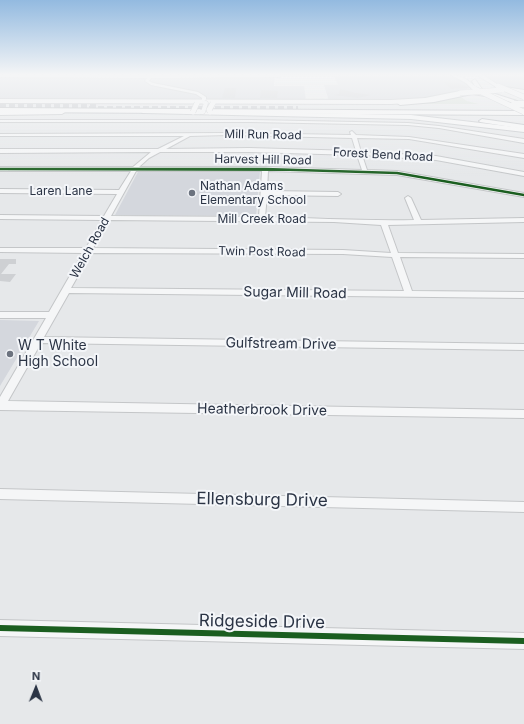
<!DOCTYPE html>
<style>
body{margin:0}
#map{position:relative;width:524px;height:724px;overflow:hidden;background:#e6e8ea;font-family:Inter,sans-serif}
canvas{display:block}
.north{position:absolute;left:16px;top:668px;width:40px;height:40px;-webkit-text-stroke:3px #f4f6f9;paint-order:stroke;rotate:1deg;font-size:11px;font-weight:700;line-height:16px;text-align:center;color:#2b3445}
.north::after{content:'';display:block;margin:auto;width:14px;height:18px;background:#2b3445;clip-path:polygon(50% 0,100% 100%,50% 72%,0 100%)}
</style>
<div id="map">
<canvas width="524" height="724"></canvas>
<div class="north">N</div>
</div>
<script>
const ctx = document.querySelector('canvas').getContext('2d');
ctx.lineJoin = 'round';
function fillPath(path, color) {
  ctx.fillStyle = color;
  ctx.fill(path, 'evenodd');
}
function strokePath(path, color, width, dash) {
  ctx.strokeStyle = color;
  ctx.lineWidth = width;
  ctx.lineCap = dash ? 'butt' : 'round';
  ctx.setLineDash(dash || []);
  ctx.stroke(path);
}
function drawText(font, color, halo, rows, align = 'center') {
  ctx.font = font + ' Inter,sans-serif';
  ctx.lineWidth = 4;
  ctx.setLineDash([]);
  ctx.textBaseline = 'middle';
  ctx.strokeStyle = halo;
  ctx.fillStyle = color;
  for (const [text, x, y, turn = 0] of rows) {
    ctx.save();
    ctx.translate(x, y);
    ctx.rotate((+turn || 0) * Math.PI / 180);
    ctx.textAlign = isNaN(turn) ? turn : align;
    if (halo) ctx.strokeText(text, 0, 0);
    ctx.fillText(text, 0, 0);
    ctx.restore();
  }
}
fillPath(new Path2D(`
 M0,75H275L274,86H304L306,101L0,100Z
 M333,75H450L468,84L471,88L427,99L409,101H329L324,85H338Z
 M482,75H524V90H513L493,83Z
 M139,170L260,171L256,216L115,215Z
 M0,320L39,321L0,386Z`), '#d4d7dd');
fillPath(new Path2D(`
 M459,96L467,101L479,104H403Z`), '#d6ded6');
fillPath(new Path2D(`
 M444,82L459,83L469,88L451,89Z
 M225,88H236L235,98H222Z
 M340,89L356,93L371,95L358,98L333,95L339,94Z
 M261,90L278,91L277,98H260Z
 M0,259H16V264H9L1,274H16L10,282L0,281Z`), '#ced0d3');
strokePath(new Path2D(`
 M0,107H99
 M89,109H298`), '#c1c4c9', 6, [6, 3]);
const minor = new Path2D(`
 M0,75H280V77L151,78L149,81L153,83L198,92L206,97V102L204,103L202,102V98L196,94L151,85L145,81L147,78L0,77Z
 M0,120H251L408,123L439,126L524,139V143L439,128L408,125L251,122H0Z
 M352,131L356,135L409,137L524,154V158L409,139L357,138L361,152L436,156L524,172V176L436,160L362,155L367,170L397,171L524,193V197L397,175L268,171L267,191L338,192L341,194L338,196L267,195L265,217C315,218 364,221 414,220L405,198L408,196L411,198L421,220L524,218V222L388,225L398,253L524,254V258L400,257L412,291L524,292V298L69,293L44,337L524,344V350L41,343L8,401L524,410V418L0,410V397L46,318H0V312H49L83,253L0,252V248H86L102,220L0,219V215L104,216L117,194L0,193V189L119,190L131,171H0V167H133L151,152L0,153V149H158L184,136H0V134L228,133L351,135L350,132ZM228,135L352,138L356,151L249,148L166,149L190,136ZM160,152H249L357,155L362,170L265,167H139L149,158ZM136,171H262L259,217L111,216ZM109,220L334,222L381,225L391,253L343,250L93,248ZM91,253L343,254L392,257L404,291L71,288Z
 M0,489L524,502V512L0,499Z
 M0,620L524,633V649L0,636Z`);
const major = new Path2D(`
 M451,75C462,75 470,81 478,89L473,90L466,83Z
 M477,75H483L500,86L496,87Z
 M460,91L462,94L425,102L391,104L0,103V99L391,100L425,98Z
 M144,110L411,115L524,128V132L411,119L142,113Z
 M0,111L62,110L65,112L62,114L0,115Z`);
const highway = new Path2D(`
 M475,79L482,89L478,92L492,93L517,101L514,103L492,97L472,94L434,102L400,105L397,103L472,91L476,88L472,81Z
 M499,86L524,90V94L497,89Z
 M0,108L524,111V115L0,112Z
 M482,119L524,125V129L480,122L479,121Z`);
strokePath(minor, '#c4c6c8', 2);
strokePath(major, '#c2c5c8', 2);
strokePath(highway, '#b8bbbf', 2);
fillPath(minor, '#f5f6f7');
fillPath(major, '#f8f8f8');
fillPath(highway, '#f8f8f8');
const minorBridge = new Path2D(`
 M200,112H203L206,103L204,102`);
const majorBridge = new Path2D(`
 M498,86L524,97
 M475,89L524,112
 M460,93L502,90
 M193,112L197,103
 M210,112L209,110L213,103`);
const highwayBridge = new Path2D(`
 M514,104H524`);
strokePath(minorBridge, '#c4c6c8', 5, []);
strokePath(majorBridge, '#c2c5c8', 6, []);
strokePath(highwayBridge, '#b8bbbf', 7, []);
strokePath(minorBridge, '#f5f6f7', 4);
strokePath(majorBridge, '#f8f8f8', 5);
strokePath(highwayBridge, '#f8f8f8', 6);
strokePath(new Path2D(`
 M0,169L292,170`), '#1b5e20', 2);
strokePath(new Path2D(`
 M0,169H265L397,173L524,195`), '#1b5e20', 2.5);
strokePath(new Path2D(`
 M0,628L524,641`), '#1b5e20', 6);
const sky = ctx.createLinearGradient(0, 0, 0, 177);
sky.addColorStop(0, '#93bae0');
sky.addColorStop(0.42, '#f4f5f6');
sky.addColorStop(1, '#f4f5f600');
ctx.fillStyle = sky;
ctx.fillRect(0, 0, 524, 177);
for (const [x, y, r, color] of [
 [192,193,4,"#6c737f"],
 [10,354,4,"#6c737f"]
]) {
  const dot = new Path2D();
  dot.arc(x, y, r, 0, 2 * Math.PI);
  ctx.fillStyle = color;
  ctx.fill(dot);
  strokePath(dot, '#f4f6f9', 1.5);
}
drawText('12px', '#2b3445', '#f4f6f9', [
 ["Mill Run Road",263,135,1],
 ["Forest Bend Road",383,155,3],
 ["Harvest Hill Road",263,160,1],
 ["Laren Lane",61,191],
 ["Mill Creek Road",262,219],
 ["Welch Road",90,248,-61],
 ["Twin Post Road",262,252,1]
]);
drawText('12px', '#2b3445', '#f4f6f9', [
 ["Nathan Adams",200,186],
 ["Elementary School",200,200]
], 'left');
drawText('14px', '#2b3445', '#f4f6f9', [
 ["Sugar Mill Road",295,293,1],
 ["Gulfstream Drive",281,344,1],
 ["Heatherbrook Drive",262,410,1]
]);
drawText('14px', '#2b3445', '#f4f6f9', [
 ["W T White",18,346],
 ["High School",18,362]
], 'left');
drawText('17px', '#2b3445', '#f4f6f9', [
 ["Ellensburg Drive",262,500,1],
 ["Ridgeside Drive",262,622,1]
]);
</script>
